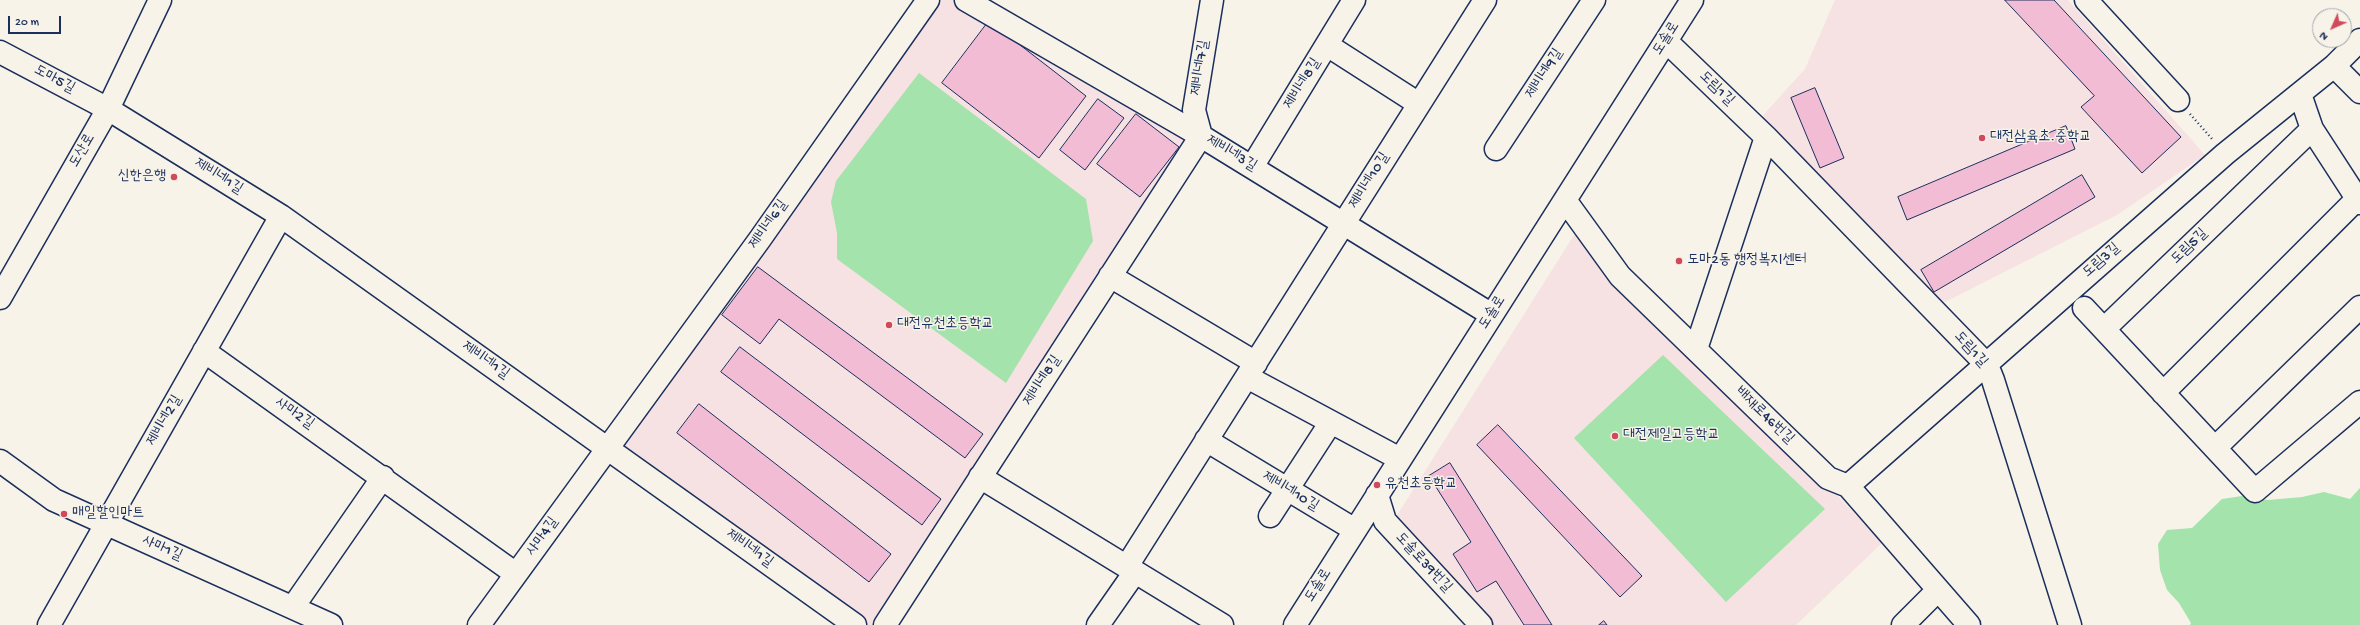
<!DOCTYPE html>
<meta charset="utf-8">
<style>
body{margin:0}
#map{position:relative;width:2360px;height:625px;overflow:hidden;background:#f7f3e8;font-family:"Gochi Hand",sans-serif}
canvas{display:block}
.north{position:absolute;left:2312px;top:8px;width:40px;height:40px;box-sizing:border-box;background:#f7f3e8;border:1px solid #9fa5b1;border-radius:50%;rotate:225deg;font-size:11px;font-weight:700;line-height:16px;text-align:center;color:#1b2f5e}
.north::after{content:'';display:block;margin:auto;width:14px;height:18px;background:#d1495b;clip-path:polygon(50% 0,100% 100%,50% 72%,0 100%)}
.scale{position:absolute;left:8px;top:16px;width:53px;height:18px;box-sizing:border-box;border:2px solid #1b2f5e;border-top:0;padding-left:5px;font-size:12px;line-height:14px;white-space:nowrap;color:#1b2f5e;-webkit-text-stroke:3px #f7f3e8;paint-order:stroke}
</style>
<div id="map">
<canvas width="2360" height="625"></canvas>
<div class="north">N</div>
<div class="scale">20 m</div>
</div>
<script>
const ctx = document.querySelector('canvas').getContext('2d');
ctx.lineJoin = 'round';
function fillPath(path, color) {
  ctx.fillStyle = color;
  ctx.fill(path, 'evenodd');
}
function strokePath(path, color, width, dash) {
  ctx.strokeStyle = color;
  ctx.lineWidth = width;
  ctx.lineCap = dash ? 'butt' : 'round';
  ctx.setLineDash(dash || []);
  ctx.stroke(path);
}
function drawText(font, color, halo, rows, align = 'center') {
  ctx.font = font + ' "Gochi Hand","Poor Story",sans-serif';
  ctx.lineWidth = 3;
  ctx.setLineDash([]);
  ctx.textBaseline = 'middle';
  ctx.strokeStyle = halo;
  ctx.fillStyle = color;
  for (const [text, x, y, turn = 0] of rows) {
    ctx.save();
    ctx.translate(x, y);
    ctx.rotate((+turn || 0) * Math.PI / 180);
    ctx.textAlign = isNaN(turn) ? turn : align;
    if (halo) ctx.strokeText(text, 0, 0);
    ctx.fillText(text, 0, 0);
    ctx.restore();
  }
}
fillPath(new Path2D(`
 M942,0H958L1196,143L885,625H855L607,448Z
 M1835,0H2068L2205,155L2117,215L1943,303L1757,122L1805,69Z
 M1576,232L1706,355L1882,543L1796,625H1492L1396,517Z`), '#f6e2e2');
fillPath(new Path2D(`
 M919,73L1086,199L1093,241L1006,383L837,259V233L831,202L836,181Z
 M1663,355L1825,509L1726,602L1574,438Z
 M2360,488V625H2190L2191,623L2179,603L2167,590L2160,570L2158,544L2167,530L2192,528L2222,499L2242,496L2268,500L2302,497L2324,492L2350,499Z`), '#a4e3ab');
const building = new Path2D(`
 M2005,0H2054L2181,137L2142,173L2081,107L2094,96Z
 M989,21L1086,96L1039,158L942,83Z
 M1815,88L1844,158L1820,168L1791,98Z
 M1098,99L1124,118L1085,170L1060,150Z
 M1136,114L1179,147L1140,197L1097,164Z
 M2066,126L2075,149L1907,220L1898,197Z
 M2082,175L2095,197L1934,292L1921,270Z
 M758,267L983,434L965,458L779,319L760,344L722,315Z
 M740,347L941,499L922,525L721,372Z
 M699,404L891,554L869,582L677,433Z
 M1498,425L1642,576L1620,597L1477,445Z
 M1450,463L1552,625H1524L1496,581L1477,592L1453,554L1471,542L1429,476Z
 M1604,621L1607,625H1599Z`);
fillPath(building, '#f2bcd5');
strokePath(building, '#1b2f5e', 1);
const minor = new Path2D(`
 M966,0L1201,136L1492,315
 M2086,0L2178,100
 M1666,41L1766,137L1987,365L1993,380L2070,625
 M1327,45L1419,104
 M0,52L108,109L281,216L855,625
 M2334,66L2360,92
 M2300,94L2312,129L2360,203
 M1496,149L1594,0
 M1252,167L1354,0
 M1565,200L1620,276L1828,478L1848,486L1969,625
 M1110,276L1256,363
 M2084,308L2255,491L2360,402
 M2104,329L2312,129
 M1696,349L1766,137
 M204,351L516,574
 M1247,377L1400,459
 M2163,393L2357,199
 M1206,440L1355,530
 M2215,448L2360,307
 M0,461L54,500L331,625
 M980,477L1222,625
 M1848,486L2225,154L2334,66L2360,40
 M1377,495L1385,521L1481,625
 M1270,516L1331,422
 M1127,566L1485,0
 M293,607L383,477
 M49,625L281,216
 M479,625L760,239L928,0
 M885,625L1201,136L1194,110L1212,0
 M1098,625L1135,572
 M1295,625L1692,0
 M1903,625L1938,590`);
const major = new Path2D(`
 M0,298L108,109L160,0`);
strokePath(minor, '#1b2f5e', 25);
strokePath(major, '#1b2f5e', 25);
strokePath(new Path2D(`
 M2190,114L2213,140`), '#1b2f5e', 2.5, [1, 3]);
strokePath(minor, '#f7f3e8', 22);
strokePath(major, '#f7f3e8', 22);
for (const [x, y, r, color] of [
 [1982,138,4,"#d1495b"],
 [174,177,4,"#d1495b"],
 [1679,261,4,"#d1495b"],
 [889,325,4,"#d1495b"],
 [1615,436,4,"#d1495b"],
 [1377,485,4,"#d1495b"],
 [64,514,4,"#d1495b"]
]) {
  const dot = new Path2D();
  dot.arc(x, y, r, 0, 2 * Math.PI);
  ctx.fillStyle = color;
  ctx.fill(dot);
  strokePath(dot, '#f7f3e8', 1.5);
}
drawText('15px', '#1b2f5e', '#f7f3e8', [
 ["도솔로",1667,39,-58],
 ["제비네7길",1201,68,-81],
 ["제비네9길",1545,74,-57],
 ["도마5길",54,80,28],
 ["제비네8길",1303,84,-58],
 ["도림1길",1716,89,44],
 ["도산로",83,151,-60],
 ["제비네3길",1231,154,31],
 ["제비네1길",218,177,32],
 ["제비네10길",1370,181,-58],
 ["제비네6길",769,225,-55],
 ["도림5길",2190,247,-44],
 ["도림3길",2102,261,-41],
 ["도솔로",1493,313,-58],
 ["도림1길",1970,350,48],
 ["제비네1길",485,361,35],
 ["제비네8길",1043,381,-57],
 ["사마2길",294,414,35],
 ["배재로46번길",1764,416,44],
 ["제비네2길",165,421,-60],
 ["제비네10길",1290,492,31],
 ["사마4길",543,537,-54],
 ["사마1길",162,549,24],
 ["제비네1길",749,549,36],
 ["도솔로39번길",1423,563,47],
 ["도솔로",1319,586,-58]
]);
drawText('15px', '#1b2f5e', '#f7f3e8', [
 ["대전삼육초.중학교",1990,138],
 ["신한은행",166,177,"right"],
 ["도마2동 행정복지센터",1687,261],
 ["대전유천초등학교",897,325],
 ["대전제일고등학교",1623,436],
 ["유천초등학교",1385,485],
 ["매일할인마트",72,514]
], 'left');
</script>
